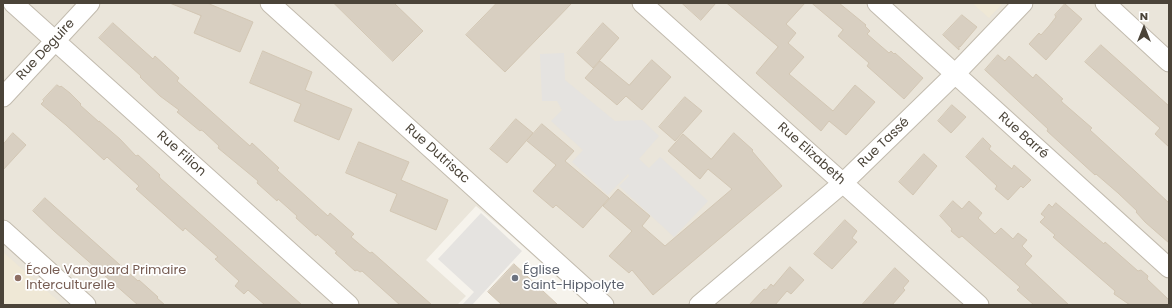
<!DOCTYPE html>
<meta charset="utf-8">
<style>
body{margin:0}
#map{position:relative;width:1172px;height:308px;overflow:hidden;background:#f6f3ec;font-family:Poppins,sans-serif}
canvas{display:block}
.frame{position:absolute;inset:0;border:4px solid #4b4439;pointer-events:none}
.north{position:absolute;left:1124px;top:8px;width:40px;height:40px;-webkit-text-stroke:3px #fff;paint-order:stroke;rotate:0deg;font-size:11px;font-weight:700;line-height:16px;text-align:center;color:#4b4439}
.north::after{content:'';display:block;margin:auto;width:14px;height:18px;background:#4b4439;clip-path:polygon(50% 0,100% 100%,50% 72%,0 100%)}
</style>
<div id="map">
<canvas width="1172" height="308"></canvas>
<div class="frame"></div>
<div class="north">N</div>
</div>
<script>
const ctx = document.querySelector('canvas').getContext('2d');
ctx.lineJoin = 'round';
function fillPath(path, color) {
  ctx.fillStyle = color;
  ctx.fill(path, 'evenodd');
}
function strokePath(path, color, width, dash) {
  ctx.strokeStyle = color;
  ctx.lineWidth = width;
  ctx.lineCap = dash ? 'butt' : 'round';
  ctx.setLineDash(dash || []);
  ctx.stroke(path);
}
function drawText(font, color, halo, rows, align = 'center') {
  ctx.font = font + ' Poppins,sans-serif';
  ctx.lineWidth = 3.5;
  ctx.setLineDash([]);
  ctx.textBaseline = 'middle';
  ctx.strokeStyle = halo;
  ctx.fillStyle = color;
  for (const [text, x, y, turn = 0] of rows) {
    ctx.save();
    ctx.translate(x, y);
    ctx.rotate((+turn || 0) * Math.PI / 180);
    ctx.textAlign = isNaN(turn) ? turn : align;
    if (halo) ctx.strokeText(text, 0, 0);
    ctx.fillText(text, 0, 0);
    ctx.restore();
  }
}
fillPath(new Path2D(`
 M3,3H1169V305H588L508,233L476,206L426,260L466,296L457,305H3Z`), '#eae5da');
fillPath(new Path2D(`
 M972,3H1003L989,18Z
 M3,252L63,305H3Z`), '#efe8d6');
fillPath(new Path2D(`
 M564,53L565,80L615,121L642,120L659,136L639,159L649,168L660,157L708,201L674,237L619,186L629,176L628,174L608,195L572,162L583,150L551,121L562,110L557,101H542L540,54Z
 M481,213L522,251L472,305H462L474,292L438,259Z`), '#e5e3e0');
const building = new Path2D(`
 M170,3H207L253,22L240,52L194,33L201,16Z
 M334,3H394L423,31L393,61Z
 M497,3H572L505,72L466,35Z
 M682,3H716L701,20Z
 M727,3H805L786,24L796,33L788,43L804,57L789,74L833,111L855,85L875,102L846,135L829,121L821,131L756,73L778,47Z
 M812,3H839L866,25L865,26L870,31L867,34L889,53L891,51L894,54L895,53L923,78L904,99L867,66L869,63L838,36L843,30Z
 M1065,4L1082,19L1046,60L1029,44L1039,33L1041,35L1049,26L1056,17L1055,15Z
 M962,15L977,27L960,47L959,46V50L943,35Z
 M113,23L153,59L155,56L179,78L177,81L250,146L252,143L279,168L277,170L328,216L330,213L354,234L351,237L370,253L372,252L432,305H400L362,271L360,272L357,270L355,271L344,261L335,253L337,252L317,234L316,236L296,218L297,216L278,199L277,201L257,183L258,181L218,148L219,146L203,131L201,130L200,131L177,112L179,110L160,96L140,77L141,76L99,38Z
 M603,23L619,38L593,68L577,53Z
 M1101,45L1169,106V147L1155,134L1160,128L1085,62Z
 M263,51L312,72L305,90L352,109L339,140L294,121L301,104L250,83Z
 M998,55L1005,61L1009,56L1033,78L1036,74L1063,99L1061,100L1062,102L1092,128L1090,130L1136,172L1169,203V243L1145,222L1136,212L1137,211L1118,193L1096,174L1095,175L1047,131L1048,129L985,70Z
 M652,60L671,77L642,110L626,96L617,105L585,78L600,61L629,85Z
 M57,85L60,87L61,86L70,93L81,104L80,105L99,122V121L120,139L136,156L138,155L160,175L159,176L160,178L302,305H265L248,290L244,294L235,286L239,281L215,259L218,257L185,228L183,231L136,189L139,186L107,157L104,160L66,125L41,104L44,101L43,100Z
 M685,97L702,111L675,141L659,127Z
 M952,105L966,117L951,133L938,121Z
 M516,119L533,133L507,163L490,149Z
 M542,124L574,151L565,161L609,198L583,228L556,205L553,208L533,191L556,165L527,141Z
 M13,133L26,145L3,170V145Z
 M734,133L753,150L752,151L782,186L653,295L632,270L629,273L609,256L632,231L603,206L618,189L650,216L642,226L665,246L732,189L708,169L700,179L668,151L683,134L711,159Z
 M983,138L991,146L989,149L1012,169L1014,165L1031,180L1023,188L1021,186L1008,200L995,189L997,186L966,157Z
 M359,142L409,162L401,180L448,200L436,230L390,211L397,194L346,173Z
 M924,154L937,166L913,195L899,182Z
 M45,198L138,281L139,280L158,297L157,298L165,305H138L54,231L33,211Z
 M953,201L962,209L969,201L982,213L978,218L995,234L1001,228L1012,238L1013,239L1018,233L1027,240L1022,246L1032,256L1025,264L1069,305H1034L1017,290L1020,287L962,236L959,238L951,231L952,229L940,216Z
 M1056,203L1104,244L1105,242L1138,271L1141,270L1148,276L1147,279L1169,300V305H1130L1114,294L1115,291L1053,237L1055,235L1040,222L1045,217L1041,214L1049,204L1052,207Z
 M845,220L857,231L852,238L857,242L832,269L814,254Z
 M514,264L558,305H502L488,292Z
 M790,267L804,280L791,294L787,291L775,305H749L764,289L766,290L771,284L773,286Z
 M895,268L909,281L903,288L905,290L892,305H862Z`);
fillPath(building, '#d8cfc1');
strokePath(building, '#d3c7b4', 1);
const minor = new Path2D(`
 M13,3L349,305
 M270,3L604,305
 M642,3L979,305
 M877,3L1169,268
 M1105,3L1169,62
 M3,97L90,3
 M3,230L86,305
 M699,305L843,183L955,74L1023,3`);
strokePath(minor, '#c2bbae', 21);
strokePath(minor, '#fff', 19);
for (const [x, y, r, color] of [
 [18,278,4,"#8d6e63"],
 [515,278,4,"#6b7280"]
]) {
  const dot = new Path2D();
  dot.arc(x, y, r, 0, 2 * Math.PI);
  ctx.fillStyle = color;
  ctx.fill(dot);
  strokePath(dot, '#fff', 1.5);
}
drawText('13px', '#4b4439', '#fff', [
 ["Rue Deguire",46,50,-47],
 ["Rue Barré",1023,136,42],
 ["Rue Tassé",884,143,-44],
 ["Rue Filion",181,154,42],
 ["Rue Dutrisac",437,154,42],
 ["Rue Elizabeth",811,154,42]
]);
drawText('13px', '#785e54', '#fff', [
 ["École Vanguard Primaire",26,271],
 ["Interculturelle",26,286]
], 'left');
drawText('13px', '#5b616d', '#fff', [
 ["Église",523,271],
 ["Saint-Hippolyte",523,286]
], 'left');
</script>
